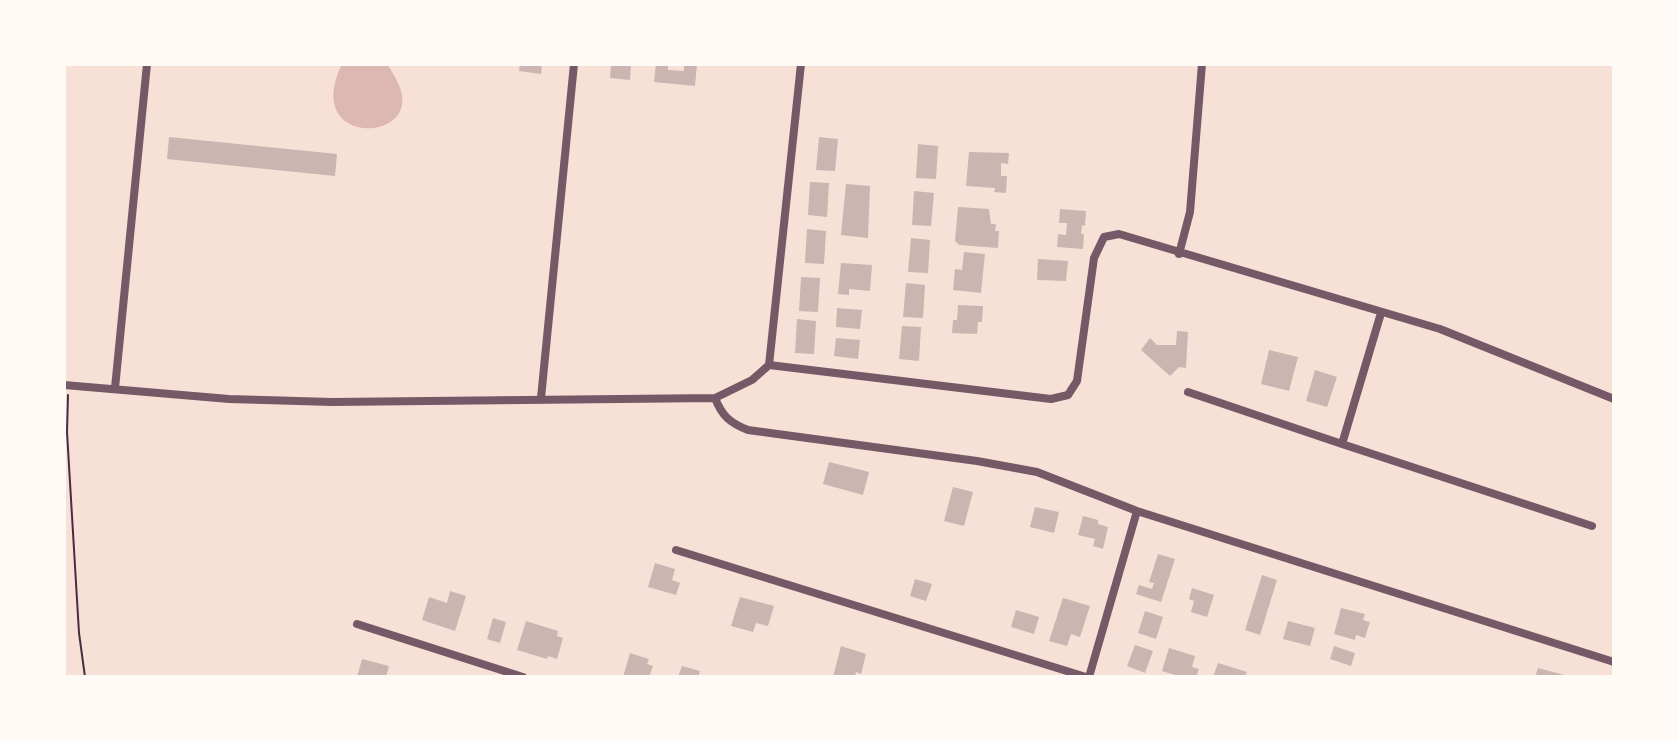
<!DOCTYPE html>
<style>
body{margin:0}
#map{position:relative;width:1678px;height:741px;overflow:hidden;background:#f7e1d7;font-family:"Asap Condensed",sans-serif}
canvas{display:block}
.frame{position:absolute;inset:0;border:66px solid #fffaf5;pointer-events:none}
</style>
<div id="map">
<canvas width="1678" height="741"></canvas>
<div class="frame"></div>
</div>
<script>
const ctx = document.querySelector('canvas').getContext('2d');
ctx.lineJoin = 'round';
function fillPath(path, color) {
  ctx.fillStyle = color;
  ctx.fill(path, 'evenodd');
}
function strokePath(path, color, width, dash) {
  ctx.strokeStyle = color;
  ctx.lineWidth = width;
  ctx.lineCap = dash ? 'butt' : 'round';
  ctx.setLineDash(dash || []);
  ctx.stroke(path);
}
fillPath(new Path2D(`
 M342,64H387C394,75 405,91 402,105C395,143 306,138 342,64Z`), '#dcb8b0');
fillPath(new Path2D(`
 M520,64H542L541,74L519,71Z
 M611,64H631L630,80L610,78Z
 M656,64H668V70L684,71V64H697L695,86L654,82Z
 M169,137L337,154L335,176L167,159Z
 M819,137L838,139L835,171L816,170Z
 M918,144L938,146L936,179L916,178Z
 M969,152L1009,153L1008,164L1001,163V176H1007L1006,193L994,192L995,188L966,186Z
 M810,182L829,183L827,217L808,215Z
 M846,184L870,186L868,238L841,235Z
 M914,191L934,193L931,226L912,225Z
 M958,207L989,209L991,224H996L995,231H999L998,248L959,245L955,241Z
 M1060,209L1086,211L1085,226L1082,225L1081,234H1084L1083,249L1057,247L1058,234L1066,235L1067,223H1059Z
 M807,229L826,231L824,264L805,263Z
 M911,238L930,240L928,273L908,272Z
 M964,252L985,254L981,293L953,290L955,269L962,270Z
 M1038,259L1068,261L1066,281L1037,280Z
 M841,263L872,265L870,291L849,289V295L838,294Z
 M801,277L820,278L818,312L799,311Z
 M906,283L925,285L923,318L903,317Z
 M958,305L983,306L982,322H978L977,334L952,333L953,320H957Z
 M837,308L862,310L860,329L836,327Z
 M797,319L816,321L814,354L795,353Z
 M902,326L921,327L919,361L899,359Z
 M1177,331L1188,332L1186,368L1179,367L1170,376L1141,350L1150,338L1157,345H1176Z
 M836,338L860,340L858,359L834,356Z
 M1269,350L1298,357L1289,391L1261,384Z
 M1315,370L1337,377L1327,407L1306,401Z
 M829,462L869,472L863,495L823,484Z
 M953,487L973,492L964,526L944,521Z
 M1035,507L1059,512L1054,533L1030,527Z
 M1083,516L1098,520V524L1108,527L1103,549L1093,546L1095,539L1078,535Z
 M1158,554L1175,559L1161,602L1136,594L1139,585L1152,589L1154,583L1149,582Z
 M655,563L675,569L672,580L680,583L676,595L648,587Z
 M1262,575L1277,580L1260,635L1245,630Z
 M915,579L932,584L926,601L910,596Z
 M1192,588L1214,595L1207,617L1191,612L1194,601L1189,599Z
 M450,591L466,596L455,631L422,620L429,597L447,603Z
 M740,597L774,606L768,626L756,623L753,632L731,626Z
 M1063,598L1090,606L1080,637L1071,634L1067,646L1049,641Z
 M1341,608L1365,614L1363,620L1370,622L1365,638L1356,635L1355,640L1334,634Z
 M1016,610L1039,617L1034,634L1011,627Z
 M1145,611L1163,617L1156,639L1138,633Z
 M493,618L506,622L500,643L487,639Z
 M526,621L558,631L557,636L563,638L557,659L548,656L547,659L517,650Z
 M1288,621L1315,628L1310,646L1283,639Z
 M1135,645L1153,651L1145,673L1127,666Z
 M841,646L866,654L861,674L856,672L855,677H833Z
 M1334,646L1355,653L1351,666L1330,659Z
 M1169,648L1195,656L1192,667L1199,669L1196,677H1182L1162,671Z
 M630,653L649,659L647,664L653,666L649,677H623Z
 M362,659L389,666L386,677H357Z
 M1218,663L1247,672L1245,677H1213Z
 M682,666L700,671L698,677H678Z
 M1538,668L1568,676V677H1535Z`), '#ccb4b1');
strokePath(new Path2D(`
 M68,395L67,432L79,633L85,677`), '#4a2c40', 2);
strokePath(new Path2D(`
 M1179,254L1190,212L1202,64
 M1381,313L1342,444L1592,526
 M769,365L801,64
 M64,385L229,399L332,402L715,398L752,380L769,365L1051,399L1068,395L1077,381L1094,258L1104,237L1119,234L1440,329L1614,399
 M115,388L147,64
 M1188,392L1342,444
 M541,398L574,64
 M715,398C722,416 730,423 748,430L977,461L1037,472L1137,511L1614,662
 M676,550L1086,677
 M357,624L523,677
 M1089,677L1137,511`), '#755966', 8);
</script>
